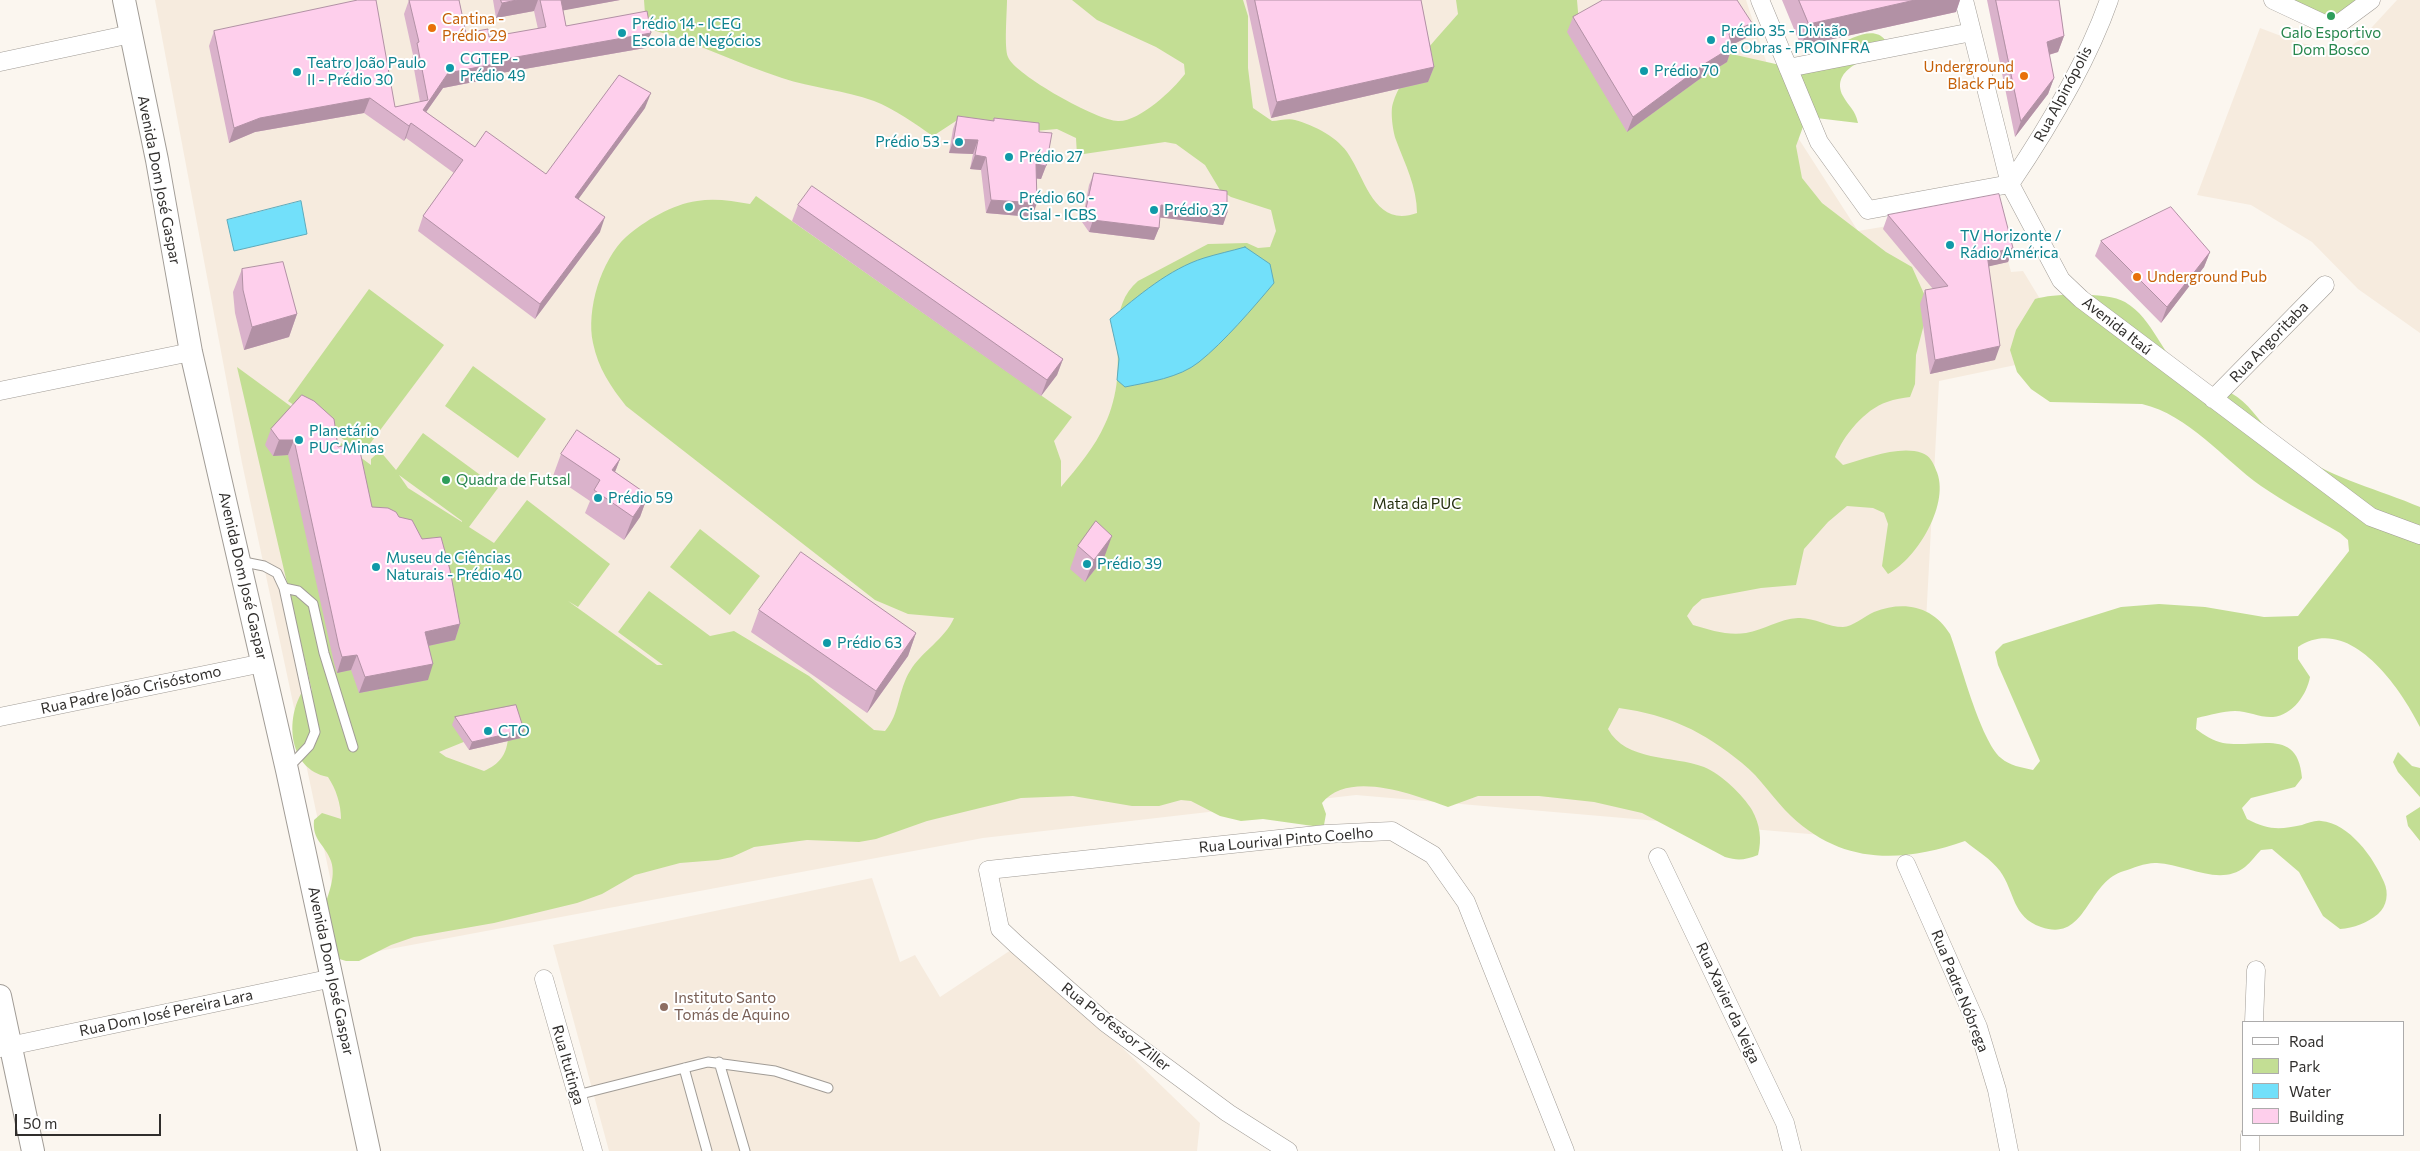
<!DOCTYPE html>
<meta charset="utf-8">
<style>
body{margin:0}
#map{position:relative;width:2420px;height:1151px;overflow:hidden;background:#fbf6ef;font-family:Commissioner,sans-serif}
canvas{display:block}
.legend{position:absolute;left:2242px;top:1021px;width:162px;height:115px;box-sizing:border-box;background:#fff;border:1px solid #acabab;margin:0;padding:6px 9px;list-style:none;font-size:15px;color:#302e2c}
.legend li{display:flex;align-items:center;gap:10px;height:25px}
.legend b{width:25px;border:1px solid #acabab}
.scale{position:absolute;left:15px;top:1114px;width:146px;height:22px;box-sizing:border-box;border:2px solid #302e2c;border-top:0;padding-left:6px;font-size:15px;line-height:18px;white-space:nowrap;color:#302e2c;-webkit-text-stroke:4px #fff;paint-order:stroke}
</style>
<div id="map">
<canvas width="2420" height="1151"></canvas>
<ul class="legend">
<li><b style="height:6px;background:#fff"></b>Road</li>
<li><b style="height:14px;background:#c3de94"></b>Park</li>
<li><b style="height:14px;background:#72e0fa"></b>Water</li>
<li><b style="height:14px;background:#fecfec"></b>Building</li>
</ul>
<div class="scale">50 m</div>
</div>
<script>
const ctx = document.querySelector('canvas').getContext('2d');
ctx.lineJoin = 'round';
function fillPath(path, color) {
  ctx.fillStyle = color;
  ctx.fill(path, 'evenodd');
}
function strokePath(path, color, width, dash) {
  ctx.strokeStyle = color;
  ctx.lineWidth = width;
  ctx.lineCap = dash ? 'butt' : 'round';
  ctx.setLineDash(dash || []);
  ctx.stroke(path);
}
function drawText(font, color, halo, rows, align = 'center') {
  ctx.font = font + ' Commissioner,sans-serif';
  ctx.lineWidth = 4;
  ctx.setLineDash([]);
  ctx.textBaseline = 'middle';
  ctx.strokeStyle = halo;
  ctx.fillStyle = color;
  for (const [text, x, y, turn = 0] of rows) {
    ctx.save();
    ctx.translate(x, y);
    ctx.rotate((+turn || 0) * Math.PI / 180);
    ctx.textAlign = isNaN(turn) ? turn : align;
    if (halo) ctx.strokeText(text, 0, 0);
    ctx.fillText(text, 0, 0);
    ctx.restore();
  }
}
fillPath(new Path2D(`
 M155,0H1746L1784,116L1858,231L1994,208L2011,272L2023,271L2073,353L1939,381L1914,843L1356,795L983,838L347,957L242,463Z
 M2397,0H2420V333L2358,289L2312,242L2251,205L2197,195L2260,28L2297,42L2336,51L2348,48L2361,39Z
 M872,878L900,962L915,955L940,997L1017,946L1200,1123L1197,1151H609L553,945Z`), '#f6ebde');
fillPath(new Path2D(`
 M644,0H1007C1007,12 1004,48 1008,57C1015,75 1098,121 1118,121C1139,122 1173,90 1185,74L1184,64L1156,47L1097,20L1072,0H1243L1248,16V68L1253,108L1272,121C1279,121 1288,118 1295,120C1314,125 1339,138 1349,155C1366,181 1375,228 1417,213C1417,187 1405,164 1396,140C1393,132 1390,111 1393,103C1401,75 1439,36 1458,14L1456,0H1577L1580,35L1705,48L1802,70C1818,59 1869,17 1885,40C1887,42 1888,48 1889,51C1871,57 1829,68 1843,96C1849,107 1855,109 1858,123L1816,118L1804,124L1796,146L1802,178L1822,203L1886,252L1912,267L1929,305L1916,355L1915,384L1910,397C1903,398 1895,399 1887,402C1865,409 1843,436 1835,457L1843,465C1865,459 1899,445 1922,453C1930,456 1933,462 1936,470C1951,502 1918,558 1888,574L1882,566L1888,524L1884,513L1873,508L1847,506L1828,522L1804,549L1796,585L1761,588L1702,599L1693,607L1687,616L1693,625C1710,630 1728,636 1746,633C1764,630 1779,619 1798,618C1813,617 1828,627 1843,627C1852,627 1865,616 1874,612C1904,600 1933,606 1950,634C1961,663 1980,740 2001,758C2010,766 2021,767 2033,770L2040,761L1998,665L1995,652L2003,644L2121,607L2159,604L2205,607L2264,617L2298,616L2349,551L2348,540L2340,533C2314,518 2286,503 2261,486C2223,459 2189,415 2142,404L2050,402L2031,389L2017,372L2010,350L2016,330L2035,299C2054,293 2108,292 2125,302C2154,319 2161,355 2186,374C2193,379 2201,386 2209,388C2216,390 2224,390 2231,393C2249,403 2257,419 2271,433C2279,441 2289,448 2298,454C2334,479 2380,490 2420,507V727C2400,687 2349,613 2298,647V659L2310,677C2307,694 2293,715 2273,717C2261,718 2248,711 2235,711C2223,711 2210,715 2197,718L2196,729C2204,735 2213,741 2223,743C2257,749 2298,726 2302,778L2295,787L2251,798L2242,808L2247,819C2268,830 2279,830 2302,825C2308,823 2315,820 2321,821C2349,823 2374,858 2384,882C2389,893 2387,906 2378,914C2367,923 2354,928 2340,929L2323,916L2299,872L2272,849L2261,850C2256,855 2251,862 2245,867C2220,887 2185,864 2157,863C2147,862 2133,868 2124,871C2086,882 2087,943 2041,927C2012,917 2015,892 2000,871C1991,859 1977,851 1965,841C1902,863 1843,865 1791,816C1774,800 1761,778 1742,763C1703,731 1669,715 1619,708L1608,729C1626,762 1672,755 1704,767C1721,774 1743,795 1752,810C1760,825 1762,839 1758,855C1745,860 1738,861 1725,857L1642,813L1594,802L1539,796H1478L1448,807C1415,795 1349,769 1322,803L1326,814L1324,825L1313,826L1263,819L1241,821L1220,816L1191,801L1181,800L1159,806H1132L1073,796L1021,798L927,821L876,839L859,842L807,840L754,847L732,857L718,860L680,863L635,875L602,894L577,903L494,923L414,937L391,945L359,961H346L336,958C332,948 321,923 323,914C326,897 337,879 331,861C325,844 312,841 314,820L322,813L341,819C341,804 336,789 328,777C287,769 284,715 306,686L312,691L237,367L371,465V459L380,451L396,470L423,433L498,488L469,527L494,543L527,500L610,564L578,607L568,601L657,665H663L618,632L649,591L710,636L734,631L809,676L874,730L885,731C900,714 898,690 910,671C922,651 945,639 954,618L908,614L875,600L626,406C611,387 598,368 593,343C586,310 601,260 626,237C644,221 673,204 697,201C715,198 732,201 750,204L756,196L1072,417L1054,441L1061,461V487C1077,468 1095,447 1105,424C1111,412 1116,393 1117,379C1121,346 1108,307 1138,281L1208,244L1247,243L1258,248L1270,247L1276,231L1271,210L1231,197L1220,190L1205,165L1176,144L1165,142L1077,155L1076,138L1057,129L1024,132L962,117L933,136C915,124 895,109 874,101C844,90 812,88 782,78C736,63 693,41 646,28ZM399,475L462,521V522L408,488ZM493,730L508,739C506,756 499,764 484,771L446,757L439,752Z
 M2287,0H2365L2331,23Z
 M369,289L444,345L363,453L288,401Z
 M473,366L546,419L518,458L445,406Z
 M700,529L760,576L730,615L670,567Z
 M2398,752L2412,766L2420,768V797L2398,772L2393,762Z
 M2420,807V841L2408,826L2406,816Z`), '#c3de94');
const water = new Path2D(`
 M301,201L307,234L234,251L227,220Z
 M1245,247L1270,264L1274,283C1253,308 1224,342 1199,362C1179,378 1149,382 1125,387L1117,380L1119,359L1110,319C1138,296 1169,269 1204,258C1217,254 1231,251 1245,247Z`);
fillPath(water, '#72e0fa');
strokePath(water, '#5eabbc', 1);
const service = new Path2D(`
 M239,561L264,566L277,573L284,588L315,732L309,746L288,768
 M284,588L298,591L313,604L324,653L353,747
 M719,1062L745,1151
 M684,1068L707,1151
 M577,1095L708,1062L775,1071L828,1088`);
const minor = new Path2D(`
 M1760,0L1819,142L1868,210L2010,184C2047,129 2087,63 2109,0
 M1964,0L2010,184L2061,280L2081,299L2371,517L2420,535
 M2273,0L2333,28L2371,0
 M0,62L131,34
 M1788,68L1972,32
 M0,391L191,352
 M2213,399L2325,285
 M0,717L263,663
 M1658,857L1785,1123L1792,1151
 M1906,864L1978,1027L1997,1090L2009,1151
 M544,979L593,1151
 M2254,1022L2256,970
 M0,1048L333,978
 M1288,1151L1228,1113L1106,1023L1017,945L1000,929L988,870L1326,834L1392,831L1433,855L1466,902L1565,1151
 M2250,1151V1135`);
const tertiary = new Path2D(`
 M124,0L157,160L191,352L287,770L369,1151
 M0,996L33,1151`);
strokePath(service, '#a19c96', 11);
strokePath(minor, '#a19c96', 19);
strokePath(tertiary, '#a19c96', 24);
strokePath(service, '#fff', 9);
strokePath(minor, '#fff', 18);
strokePath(tertiary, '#fff', 22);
fillPath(new Path2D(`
 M409,0H459L466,33L489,37L538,29L534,11L496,18L493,0H620L563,10L566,26L651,33L645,48L490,75L489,79L443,88L426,112L475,147L546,174L645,108L578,199L600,232L535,319L418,231L423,216L454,173L406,138L404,141L364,113L255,132L229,143L209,46L214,31L395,107L420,102L412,58L413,55L404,14Z
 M1246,0H1421L1434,67L1428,82L1271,118Z
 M1782,0H1960L1956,12L1801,46Z
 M1987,0H2059L2064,36L2058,52L2049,55L2054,78L2048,94L2015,137Z
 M1573,17L1746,38L1732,45V47L1727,62L1701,78L1627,132L1567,32Z
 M958,116L992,121L994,118L1039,132L1046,166L1041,179L1036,178L1032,217L986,213L981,170L970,169L973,154L949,153L953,129Z
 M1094,173L1227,213L1223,225L1159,217V228L1154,240L1089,232L1082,222L1089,185Z
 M798,205L1063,359L1057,375L1041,396L792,221Z
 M1888,215L2013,248L2008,262L1989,266L1995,360L1930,374L1920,304L1925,290L1933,289L1883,229Z
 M2101,241L2210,252L2204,267L2161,323L2095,256Z
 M242,269L297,314L289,337L244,350L235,313L233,292Z
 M271,429L338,447L372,507L460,624L455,640L428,646V680L359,693L351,670L337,673L334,663L288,455L273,456L265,445Z
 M561,454L620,459L615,472L648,495L640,517L624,540L585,513L590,501L553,476Z
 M1078,546L1104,558L1085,582L1070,569Z
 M759,610L916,633L908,656L867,713L751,632Z
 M455,717L524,730L521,738L469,750L452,725Z`), '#dab2cb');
fillPath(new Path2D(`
 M517,0H538L534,11L496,18L502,3Z
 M560,0H620L555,12Z
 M1915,0H1960L1956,12L1801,46L1809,24Z
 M1752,23L1746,38L1723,49L1729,34Z
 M651,33L645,48L490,75L489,79L443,88L417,125L423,110L448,73L494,61Z
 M2064,36L2058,52L2041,57L2047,42Z
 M1732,47L1727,62L1701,78L1627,132L1633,117L1706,63Z
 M1434,67L1428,82L1271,118L1277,102Z
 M2054,78L2048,94L2015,137L2021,121Z
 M651,93L645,108L569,212L575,197Z
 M370,98L364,113L255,132L229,143L234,128L260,118Z
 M411,123L406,138L404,141L409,126Z
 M954,139L978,140L973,154L949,153Z
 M975,155L986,157L981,170L970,169Z
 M1036,164L1046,166L1041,179L1031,178Z
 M991,200L1037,203L1032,217L986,213Z
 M1161,205L1227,213L1223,225L1156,217Z
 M605,217L600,232L535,319L540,304Z
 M1093,220L1159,228L1154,240L1089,232Z
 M2013,248L2008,262L1982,268L1987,254Z
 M2210,252L2204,267L2161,323L2167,307Z
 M297,314L289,337L244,350L252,327Z
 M2000,346L1995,360L1930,374L1935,360Z
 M1063,359L1057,375L1041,396L1047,380Z
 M279,440H294L288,455L273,456Z
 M620,459L611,482L612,470Z
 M648,495L640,517L624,540L633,517Z
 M1112,536L1104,558L1085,582L1094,560Z
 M460,624L455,640L419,648L425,632Z
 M916,633L908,656L867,713L876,691Z
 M357,655L351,670L337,673L342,657Z
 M433,664L428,680L359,693L365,677Z
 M524,730L521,738L469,750L472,742Z`), '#b291a5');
const building = new Path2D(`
 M358,0H376L395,107L428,100L417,43L419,42L409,0H459L466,33L488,29L489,37L546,27L540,0H561L566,26L647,11L651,33L494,61V64L448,73L423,110L475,147L486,131L546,174L619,75L651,93L575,197L605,217L540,304L423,216L463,160L411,123L409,126L370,98L260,118L234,128L214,31Z
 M501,0H517L502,3Z
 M1255,0H1421L1434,67L1277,102Z
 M1603,0H1737L1752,23L1729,34L1732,47L1706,63L1633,117L1573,17Z
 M1799,0H1915L1809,24Z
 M1996,0H2059L2064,36L2047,42L2054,78L2021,121Z
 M958,116L994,121V118L1039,123V132L1052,133L1046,166L1036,164L1037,203L991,200L986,157L975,155L978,140L954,139Z
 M1094,173L1227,191V213L1161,205L1159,228L1093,220L1086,210Z
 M812,186L1063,359L1047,380L798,205Z
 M1999,194L2013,248L1987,254L2000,346L1935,360L1925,290L1948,286L1888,215Z
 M2171,207L2210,252L2167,307L2101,241Z
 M283,262L297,314L252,327L243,290L242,269Z
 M302,395L314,401L334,419L338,447L358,442L372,507L388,508L396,512L399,517L412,520L422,539L441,537L450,570L460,624L425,632L433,664L365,677L357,655L342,657L339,647L294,440H279L271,429Z
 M577,430L620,459L612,470L648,495L633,517L594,490L600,480L561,454Z
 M1096,521L1112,536L1094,560L1078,546Z
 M801,552L916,633L876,691L759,610Z
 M516,705L524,730L472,742L455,717Z`);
fillPath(building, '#fecfec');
strokePath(building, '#b291a5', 1);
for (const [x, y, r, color] of [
 [2331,16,5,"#2e9e5b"],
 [432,28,5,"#e8710a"],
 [622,33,5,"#0f9aa8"],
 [1711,40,5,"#0f9aa8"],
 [450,68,5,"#0f9aa8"],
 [1644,71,5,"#0f9aa8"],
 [297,72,5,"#0f9aa8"],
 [2024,76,5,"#e8710a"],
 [959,142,5,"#0f9aa8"],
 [1009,157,5,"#0f9aa8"],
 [1009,207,5,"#0f9aa8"],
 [1154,210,5,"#0f9aa8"],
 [1950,245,5,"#0f9aa8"],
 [2137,277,5,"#e8710a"],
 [299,440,5,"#0f9aa8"],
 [446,480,5,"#2e9e5b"],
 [598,498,5,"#0f9aa8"],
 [1087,564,5,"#0f9aa8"],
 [376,567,5,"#0f9aa8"],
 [827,643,5,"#0f9aa8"],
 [488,731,5,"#0f9aa8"],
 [664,1007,5,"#8d6e63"]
]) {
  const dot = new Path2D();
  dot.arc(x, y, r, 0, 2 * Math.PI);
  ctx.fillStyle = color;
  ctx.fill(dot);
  strokePath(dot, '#fff', 2);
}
drawText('15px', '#c56008', '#fff', [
 ["Cantina -",442,19],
 ["Prédio 29",442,36],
 ["Underground",2014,67,"right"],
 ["Black Pub",2014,84,"right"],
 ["Underground Pub",2147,277]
], 'left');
drawText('15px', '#0d838f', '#fff', [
 ["Prédio 14 - ICEG",632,24],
 ["Escola de Negócios",632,41],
 ["Prédio 35 - Divisão",1721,31],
 ["de Obras - PROINFRA",1721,48],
 ["CGTEP -",460,59],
 ["Prédio 49",460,76],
 ["Teatro João Paulo",307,63],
 ["II - Prédio 30",307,80],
 ["Prédio 70",1654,71],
 ["Prédio 53 -",949,142,"right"],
 ["Prédio 27",1019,157],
 ["Prédio 60 -",1019,198],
 ["Cisal - ICBS",1019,215],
 ["Prédio 37",1164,210],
 ["TV Horizonte /",1960,236],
 ["Rádio América",1960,253],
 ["Planetário",309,431],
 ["PUC Minas",309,448],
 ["Prédio 59",608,498],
 ["Museu de Ciências",386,558],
 ["Naturais - Prédio 40",386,575],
 ["Prédio 39",1097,564],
 ["Prédio 63",837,643],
 ["CTO",498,731]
], 'left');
drawText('15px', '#27864d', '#fff', [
 ["Galo Esportivo",2331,33],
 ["Dom Bosco",2331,50],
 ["Quadra de Futsal",456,480,"left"]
]);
drawText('15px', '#302e2c', '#fff', [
 ["Rua Alpinópolis",2063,94,-62],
 ["Avenida Dom José Gaspar",159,180,79],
 ["Avenida Itaú",2117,326,38],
 ["Rua Angoritaba",2269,342,-46],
 ["Avenida Dom José Gaspar",243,576,77],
 ["Rua Padre João Crisóstomo",131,690,-12],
 ["Rua Lourival Pinto Coelho",1286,840,-5],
 ["Avenida Dom José Gaspar",331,971,78],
 ["Rua Padre Nóbrega",1960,991,68],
 ["Rua Xavier da Veiga",1728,1003,65],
 ["Rua Dom José Pereira Lara",166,1013,-12],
 ["Rua Professor Ziller",1116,1027,38],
 ["Rua Itutinga",568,1065,74]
]);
drawText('15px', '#242f0e', '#fff', [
 ["Mata da PUC",1417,504]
]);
drawText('15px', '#785e54', '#fff', [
 ["Instituto Santo",674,998],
 ["Tomás de Aquino",674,1015]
], 'left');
</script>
